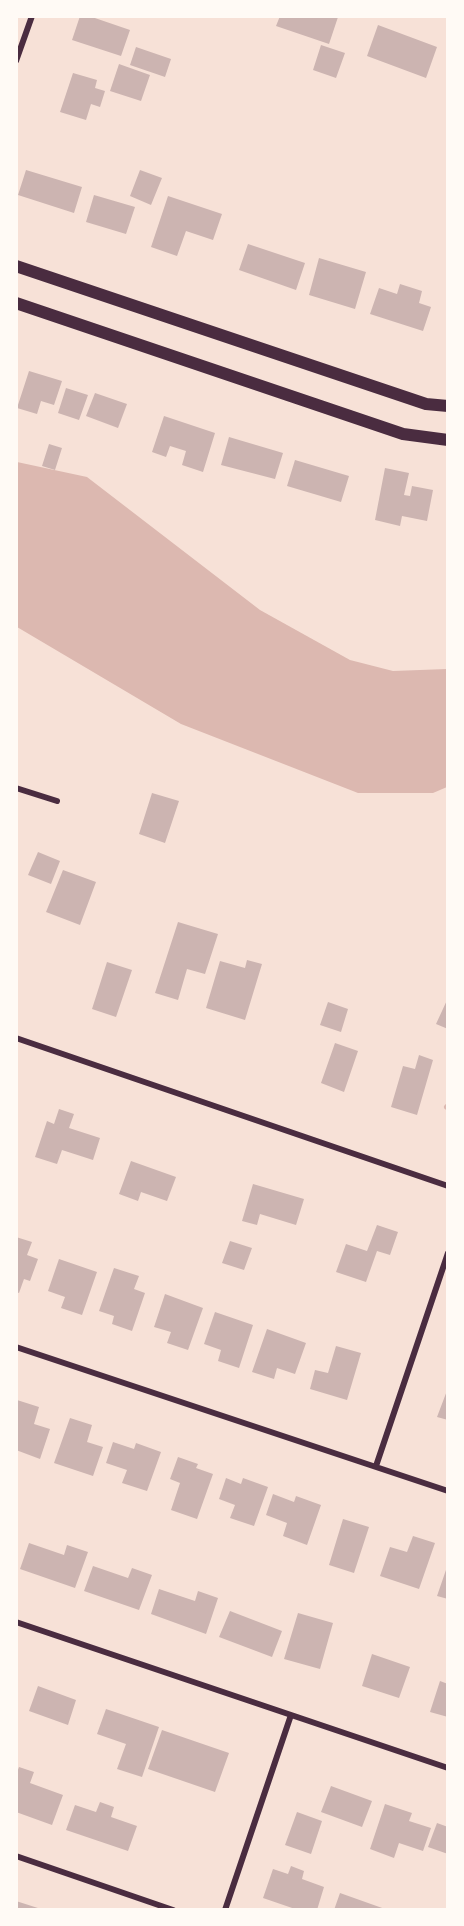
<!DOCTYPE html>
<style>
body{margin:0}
#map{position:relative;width:464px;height:1926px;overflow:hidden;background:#f7e1d7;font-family:"PT Sans",sans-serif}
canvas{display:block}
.frame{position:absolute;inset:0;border:18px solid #fffaf5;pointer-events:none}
</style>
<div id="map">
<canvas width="464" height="1926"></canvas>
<div class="frame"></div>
</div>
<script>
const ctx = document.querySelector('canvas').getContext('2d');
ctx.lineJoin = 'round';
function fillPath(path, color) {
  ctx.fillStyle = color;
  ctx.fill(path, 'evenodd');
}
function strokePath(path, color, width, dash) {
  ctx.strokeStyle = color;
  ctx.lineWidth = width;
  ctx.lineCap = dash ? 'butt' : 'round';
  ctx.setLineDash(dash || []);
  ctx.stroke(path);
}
fillPath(new Path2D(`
 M17,462L87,477L260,610L350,660L393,671L447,669V787L433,793H358L181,724L17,627Z`), '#dcb8b0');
strokePath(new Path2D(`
 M447,1107L448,1106`), '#dcb8b0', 6);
fillPath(new Path2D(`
 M80,16H89L130,30L121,56L72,40Z
 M280,16H335L338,17L329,44L276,26Z
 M378,25L437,47L426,78L367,56Z
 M321,45L345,53L336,78L313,70Z
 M136,47L171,59L165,77L130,65Z
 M119,64L150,75L141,101L110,91Z
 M73,73L97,80L95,88L105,91L100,107L91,104L86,120L60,112Z
 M26,170L82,187L74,213L18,195Z
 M140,170L162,178L151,205L130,196Z
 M94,195L135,207L126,234L86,222Z
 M168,196L222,214L213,240L186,231L177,256L151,247Z
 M248,244L305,263L296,290L239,270Z
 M319,258L366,272L355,309L309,295Z
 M400,284L422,291L419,303L431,307L423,331L370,314L379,288L397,294Z
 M29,371L62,381L54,405L41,401L37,414L17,408Z
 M66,388L88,395L79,420L58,413Z
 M95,393L127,404L118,428L86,416Z
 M164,416L215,433L203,472L182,465L186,451L170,446L166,457L152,452Z
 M229,437L283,453L275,479L221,465Z
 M49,444L62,448L55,470L42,466Z
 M295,460L349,476L341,502L287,486Z
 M385,468L409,473L404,495L410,496L412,486L433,490L427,521L402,516L400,526L375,520Z
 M152,793L179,801L165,843L139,834Z
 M38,852L60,861L51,884L28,875Z
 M63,870L96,882L80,925L46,912Z
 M178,922L218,934L205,974L187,969L178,1000L155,993Z
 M247,960L262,964L245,1020L206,1008L220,961L245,968Z
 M107,962L132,970L116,1017L92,1009Z
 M448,998V1029L436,1024Z
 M328,1002L348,1009L341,1032L320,1025Z
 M335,1043L358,1051L344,1092L321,1083Z
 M419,1055L433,1060L417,1115L391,1107L403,1066L415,1069Z
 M59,1109L74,1114L69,1128L100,1138L93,1160L62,1150L57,1164L35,1157L47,1121L54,1124Z
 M131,1161L176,1177L167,1201L141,1192L138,1201L119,1194Z
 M253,1184L304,1199L296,1225L260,1214L257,1225L242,1221Z
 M377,1225L398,1232L390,1255L377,1251L366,1282L336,1272L346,1244L367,1251Z
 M16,1237L32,1242L27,1255L38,1259L30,1281L24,1279L19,1293L16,1292Z
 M230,1241L252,1248L244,1270L222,1263Z
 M59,1259L97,1272L82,1315L61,1308L65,1297L48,1291Z
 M114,1268L139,1276L134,1289L145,1293L132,1331L112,1324L114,1316L99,1311Z
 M165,1294L203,1308L188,1350L167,1343L171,1332L154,1327Z
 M215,1312L253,1325L239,1368L218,1361L221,1350L204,1344Z
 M267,1329L306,1343L295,1374L277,1368L274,1379L252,1372Z
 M336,1346L361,1353L347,1400L310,1389L315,1370L328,1373Z
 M448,1388V1420L437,1417Z
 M17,1400L39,1407L34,1424L50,1429L40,1459L16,1450Z
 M70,1418L92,1425L87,1442L103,1447L93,1476L54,1463Z
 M113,1442L134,1449L136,1443L161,1452L147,1491L122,1483L127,1470L106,1463Z
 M178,1457L198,1464L196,1468L213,1474L197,1519L171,1510L180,1483L170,1479Z
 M226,1478L241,1484L243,1478L268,1487L254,1526L230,1518L235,1505L219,1499Z
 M273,1494L294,1502L296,1496L321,1505L307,1545L283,1536L287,1523L266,1515Z
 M343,1519L369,1527L354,1573L329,1565Z
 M413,1536L435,1543L419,1589L380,1576L390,1547L407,1552Z
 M29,1543L64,1555L67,1545L88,1552L75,1588L20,1569Z
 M93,1566L128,1578L132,1568L152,1575L139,1610L84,1591Z
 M447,1567H448V1599L437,1596Z
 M159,1589L195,1601L198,1591L218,1598L206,1634L151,1614Z
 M230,1611L282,1631L272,1657L219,1637Z
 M298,1613L333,1623L320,1669L284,1659Z
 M372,1654L410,1667L399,1698L362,1686Z
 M440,1681L448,1684V1717L430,1712Z
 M38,1686L76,1700L68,1725L29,1711Z
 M106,1709L159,1727L142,1777L117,1769L126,1744L97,1734Z
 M162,1730L229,1753L215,1792L148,1769Z
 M19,1767L34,1772L30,1783L63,1795L52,1825L16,1812V1775Z
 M331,1786L372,1801L362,1827L321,1812Z
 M100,1802L114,1807L111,1817L137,1826L128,1851L66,1830L75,1805L96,1812Z
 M385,1804L412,1813L409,1821L431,1828L423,1851L399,1843L394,1858L370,1849Z
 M297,1812L322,1821L311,1854L285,1845Z
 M437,1823L448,1827V1854L428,1847Z
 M291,1866L304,1871L302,1879L324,1887L317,1910H298L263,1898L273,1869L288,1874Z
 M340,1893L385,1909V1910H334Z
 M16,1901L41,1909V1910H16Z`), '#ccb4b1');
strokePath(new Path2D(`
 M16,61L32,16
 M16,788L57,801
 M16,1038L448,1186
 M16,1347L448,1491
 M376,1466L448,1253
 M16,1622L448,1768
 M16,1856L173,1910
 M225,1910L291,1715`), '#4a2c40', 6);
strokePath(new Path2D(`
 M16,266L426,404L448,406
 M16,303L403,434L448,440`), '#4a2c40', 12);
</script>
